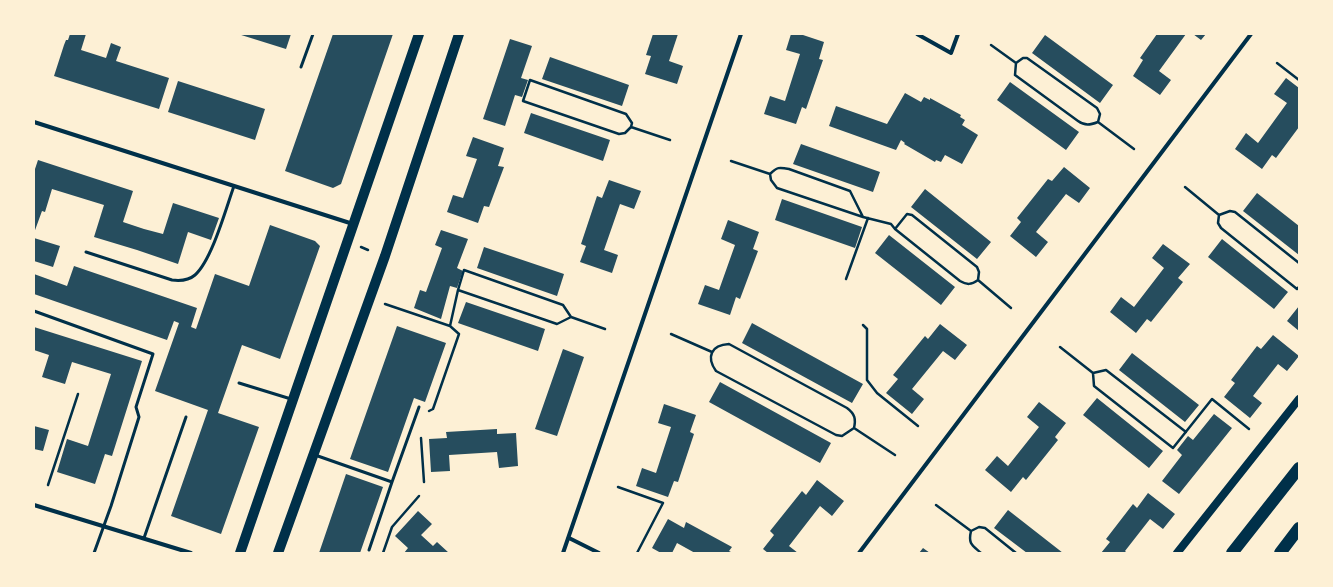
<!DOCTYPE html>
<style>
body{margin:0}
#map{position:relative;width:1333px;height:587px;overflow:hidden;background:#fdf0d5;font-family:"Noto Sans",sans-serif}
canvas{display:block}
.frame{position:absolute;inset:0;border:35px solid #fdf0d5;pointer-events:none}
</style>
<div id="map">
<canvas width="1333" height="587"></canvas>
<div class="frame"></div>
</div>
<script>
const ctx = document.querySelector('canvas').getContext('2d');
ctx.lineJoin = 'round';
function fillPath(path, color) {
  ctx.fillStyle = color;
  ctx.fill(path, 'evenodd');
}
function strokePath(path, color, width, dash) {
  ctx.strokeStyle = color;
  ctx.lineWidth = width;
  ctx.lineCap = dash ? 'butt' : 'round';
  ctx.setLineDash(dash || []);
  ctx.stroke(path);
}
fillPath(new Path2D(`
 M70,34H86L81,50L106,58L111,43L121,47L116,61L169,78L159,109L54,76L64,45L66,40H68Z
 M238,34H291L286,49Z
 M333,34H393L341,184L333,188L285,171Z
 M653,34H678L669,61L683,66L677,84L645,74L651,56L646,55Z
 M791,34H800L824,42L819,59L823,60L806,109L802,107L796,124L764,114L770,96L785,101L800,54L786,50Z
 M1157,34H1186L1159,71L1171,80L1160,95L1133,76L1143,60L1140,58Z
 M1193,34H1206L1201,40Z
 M1045,35L1113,85L1100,103L1032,53Z
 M510,39L532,46L521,78L528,80L522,97L515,95L505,126L483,119Z
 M550,57L629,85L622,106L542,79Z
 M1286,78L1299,88V127L1276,158L1272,155L1262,169L1235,149L1246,133L1258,143L1287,103L1274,94Z
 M178,81L265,109L255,140L168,112Z
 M1010,82L1079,132L1066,150L997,100Z
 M905,93L921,102L924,97L930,100V98L961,115L960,117L965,120L962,125L978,135L962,164L945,155L941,162L936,160L935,162L904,144L905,143L901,140L896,150L829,126L836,106L887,124Z
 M531,113L610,140L603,161L524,133Z
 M473,137L504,148L498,166L504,167L489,207L484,206L478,223L447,212L453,195L463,198L477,159L466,156Z
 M801,144L880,172L873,192L793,164Z
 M38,160L133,191L123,222L144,229L163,234L173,203L219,218L211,240L188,232L178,264L137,250L94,237L104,205L52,189L45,212L42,211L34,233V172Z
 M1064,167L1090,188L1079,203L1066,194L1036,232L1048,242L1036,257L1010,236L1021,222L1017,218L1048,179L1052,181Z
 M609,180L641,191L634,209L620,204L604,250L618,255L612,273L580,262L586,246L581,244L597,196L602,198Z
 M925,189L991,242L977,259L911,207Z
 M1257,193L1299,226V255L1243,211Z
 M782,199L862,227L855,248L775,220Z
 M728,220L759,232L753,249L758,251L740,299L736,297L730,315L698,304L705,285L719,290L735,245L721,239Z
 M270,225L315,241L320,246L280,359L242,345L218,413L259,427L221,534L171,516L208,410L155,391L179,323L174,321L167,340L34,294V274L67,286L74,266L197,308L191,327L196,329L215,274L249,286Z
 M441,230L468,239L457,268L463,271L457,288L450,286L441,319L414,308L420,290L426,292L442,248L435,245Z
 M889,235L955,287L941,305L875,253Z
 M34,238L60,246L53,267L34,261Z
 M1222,239L1288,292L1274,309L1208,257Z
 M1163,244L1190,264L1178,278L1183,282L1151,322L1147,319L1136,333L1110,312L1121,297L1134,307L1164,268L1152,258Z
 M484,247L564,274L557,296L477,268Z
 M466,302L545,329L538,351L458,323Z
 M1299,306V331L1287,321Z
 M752,323L863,384L852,403L742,343Z
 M940,324L967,345L955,360L943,351L912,389L924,399L912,414L886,393L898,379L893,375L925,336L928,339Z
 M397,326L446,343L425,402L414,398L388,472L350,459Z
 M34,327L142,361L112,456L105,454L95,484L57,472L67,439L88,446L111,374L72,362L65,384L42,377L49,355L34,350Z
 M1273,335L1299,356L1287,371L1278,364L1253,396L1262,403L1250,418L1224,397L1235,383L1231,380L1257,346L1261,349Z
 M563,349L584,357L557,436L535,429Z
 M1132,353L1199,405L1185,422L1119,370Z
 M720,382L831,443L820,463L709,402Z
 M1097,398L1163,451L1149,468L1083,415Z
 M1039,402L1066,423L1055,437L1058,440L1026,480L1023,477L1011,492L985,470L997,456L1008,466L1039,427L1027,417Z
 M664,404L696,415L690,432L694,434L678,482L674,481L668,497L636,486L642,468L656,473L671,427L658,423Z
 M1214,414L1232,428L1179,494L1162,481L1182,455L1177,450L1188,436L1193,440Z
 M34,426L49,430L43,451L34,449Z
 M497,429V434L516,433L518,466L499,468L497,452L449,455L450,471L431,472L429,439L447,438L446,432Z
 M346,474L383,487L360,553H319Z
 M817,480L844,501L832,516L820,506L789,546L798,553H768L763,549L774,535L770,531L802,491L806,495Z
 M1148,493L1175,514L1163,529L1150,519L1125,551L1127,553H1101L1110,542L1106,539L1133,504L1137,508Z
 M1008,510L1063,553H1027L994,528Z
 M418,511L432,524L421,535L433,546L437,542L449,553H404L408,548L395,536Z
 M668,519L684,528L686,522L732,547L729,551L733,553H695L677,543L672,553H661L652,548Z
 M923,548L930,553H919Z`), '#264d5e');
strokePath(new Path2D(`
 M991,45L1016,63
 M1277,63L1299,80
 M1098,122L1100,114L1097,108L1027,58H1023L1016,63L1015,75L1078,121C1085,126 1090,125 1098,122L1134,149
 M631,127L632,123L626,114L530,80L523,101L619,134L625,133L631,127L670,140
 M731,161L770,174
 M1185,187L1219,215
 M863,217L777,188L771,180L770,174C777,167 779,167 789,169L850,191L863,217L891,224L895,229L960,281C967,285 971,285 978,280L1011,308
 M895,229L907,214L912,215L977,267L979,272L978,280
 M361,247L368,250
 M1299,263L1235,212L1230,211L1219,215L1218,223L1221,228L1297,289L1299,287
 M846,279L868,218
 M385,304L450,326L458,290
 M571,317L563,305L464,270L458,290L557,324L571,317L605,329
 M863,325L867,329V380L877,393L918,426
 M671,334L712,352
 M1060,347L1093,373
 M429,411L433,409L459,334L450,326
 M854,428C856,419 855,414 847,408L729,344C711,345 706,357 716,371L836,435L842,436L854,428L895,455
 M1186,432L1106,370L1093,373L1094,386L1173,448L1212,399L1249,429
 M421,438L424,482
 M48,485L78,394
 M618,487L663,503L637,553
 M936,505L971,531
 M383,553L392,527L419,496
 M981,553C972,545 968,544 971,531L979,527L985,528L1016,553`), '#003049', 2.5);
strokePath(new Path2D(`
 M301,67L313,34
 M86,252L172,280C180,281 188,281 195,275C212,260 226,208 234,186
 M34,311L153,354L136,407L139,417L111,506L94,553
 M239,383L291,399
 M315,455L392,482L369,550
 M392,482L419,407
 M144,538L186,417`), '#003049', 3);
strokePath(new Path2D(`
 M917,34L951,53L958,34
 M34,122L353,224
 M34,505L191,553
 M569,538L599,553
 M563,553L741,34
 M859,553L1251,34`), '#003049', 4);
strokePath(new Path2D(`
 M1177,553L1299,399`), '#003049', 8);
strokePath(new Path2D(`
 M240,553L419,34
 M278,553L385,256L459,34`), '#003049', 10);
strokePath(new Path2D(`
 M1232,553L1299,468
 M1280,553L1299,528`), '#003049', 12);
</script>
